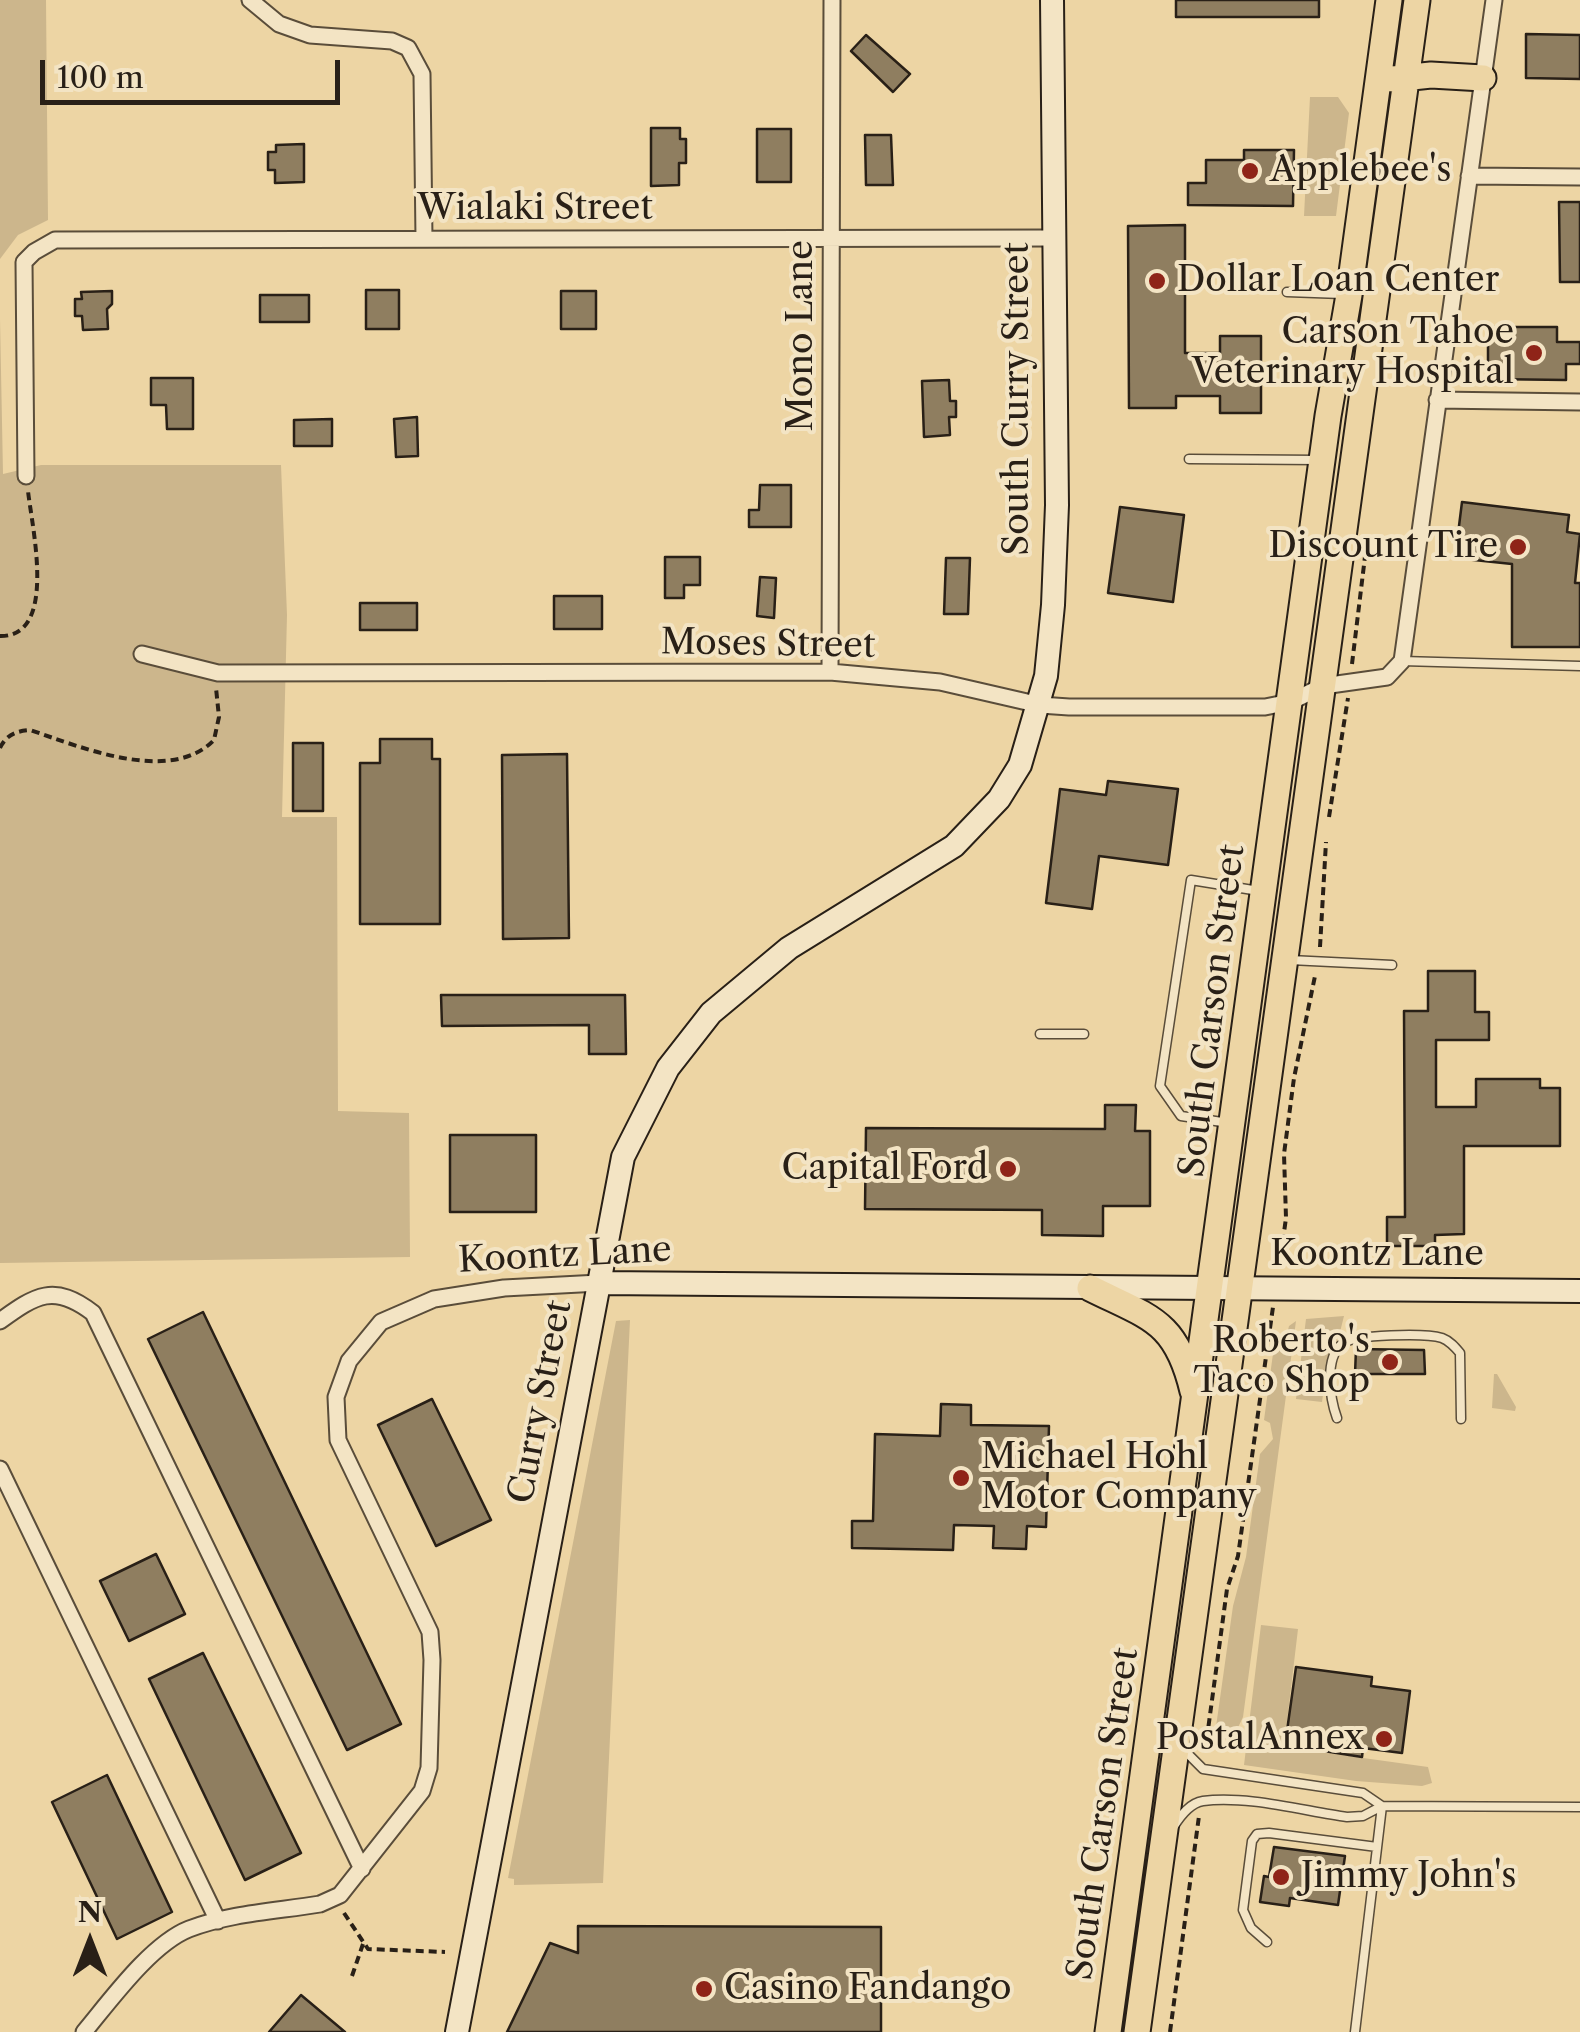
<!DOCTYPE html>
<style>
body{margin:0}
#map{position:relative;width:1580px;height:2032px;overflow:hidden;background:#edd5a4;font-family:"Libre Caslon Text",serif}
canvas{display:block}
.north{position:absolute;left:40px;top:1892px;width:100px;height:100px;-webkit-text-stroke:8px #f3e4c4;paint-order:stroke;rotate:0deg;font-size:28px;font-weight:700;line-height:40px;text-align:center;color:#292017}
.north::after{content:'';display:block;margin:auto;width:35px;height:45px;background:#292017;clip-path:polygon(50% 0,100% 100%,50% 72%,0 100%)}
.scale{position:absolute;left:40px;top:60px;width:300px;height:45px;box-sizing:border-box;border:5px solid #292017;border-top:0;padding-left:12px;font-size:30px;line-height:35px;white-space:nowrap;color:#292017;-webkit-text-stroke:8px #f3e4c4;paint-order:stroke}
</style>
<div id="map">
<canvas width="1580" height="2032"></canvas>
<div class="north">N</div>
<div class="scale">100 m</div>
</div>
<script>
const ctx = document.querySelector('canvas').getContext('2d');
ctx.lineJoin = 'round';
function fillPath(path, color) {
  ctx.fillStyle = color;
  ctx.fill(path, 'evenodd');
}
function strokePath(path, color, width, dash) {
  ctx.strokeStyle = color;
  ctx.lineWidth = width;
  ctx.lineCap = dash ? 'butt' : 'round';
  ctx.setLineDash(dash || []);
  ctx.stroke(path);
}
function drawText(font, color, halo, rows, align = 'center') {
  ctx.font = font + ' "Libre Caslon Text",serif';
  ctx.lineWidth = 8;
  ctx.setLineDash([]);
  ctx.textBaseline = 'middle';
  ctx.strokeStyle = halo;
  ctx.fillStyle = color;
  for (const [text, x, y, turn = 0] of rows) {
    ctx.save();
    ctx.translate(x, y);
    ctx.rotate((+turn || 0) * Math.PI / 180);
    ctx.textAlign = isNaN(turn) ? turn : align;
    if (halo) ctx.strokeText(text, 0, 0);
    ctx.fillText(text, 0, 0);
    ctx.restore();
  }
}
fillPath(new Path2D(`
 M0,0H46L48,220L18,235L0,259Z
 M1310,97H1338L1349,113L1336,216H1304Z
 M0,319L3,474L41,465H281L287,615L282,817H337L338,1111L409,1113L410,1257L0,1263Z
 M1344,1316L1339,1336L1328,1357L1322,1402L1296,1399L1306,1319Z
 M630,1320L603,1883L514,1885V1879L508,1878L616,1321Z
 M1296,1321L1243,1717L1233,1738L1214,1741L1233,1606L1246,1557L1260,1454L1273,1439L1270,1423L1264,1420L1275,1339H1286L1289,1326Z
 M1494,1374H1497L1516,1407L1515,1411L1492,1408Z
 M1261,1625L1298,1629L1284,1747L1428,1767L1432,1783L1422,1786L1356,1781L1244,1765Z`), '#ccb68c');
const building = new Path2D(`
 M1176,0H1319V17H1176Z
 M1526,34L1580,35V79L1526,78Z
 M866,35L910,74L893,92L851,51Z
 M651,128H680V139H686V163H679V185L651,186Z
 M757,129H791V182H757Z
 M865,135H891L893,185H866Z
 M304,144V182L275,183V170H268V152H276V145Z
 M1244,150H1294L1293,206L1188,205V183H1206V160H1244Z
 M1559,202H1580V282H1560Z
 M1185,225V353H1220V336H1261V413H1220V396H1176V408H1129L1128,226Z
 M366,290H399V329H366Z
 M112,291V304L107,309L108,329L83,330L82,316H75V299H82L81,292Z
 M561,291H596V329H561Z
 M260,295H309V322H260Z
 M1488,327H1557V342H1580V364H1566V380L1488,379Z
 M151,378H193V429H167L166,405H151Z
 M949,380L950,401H956V417H949L950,435L924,437L922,381Z
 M417,417L418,456L396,457L394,419Z
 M332,419V446H294V420Z
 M760,485H791V527H749V510H759Z
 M1462,502L1569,515L1567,532L1580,534L1575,583H1580V647H1512V564L1455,558Z
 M1120,507L1184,515L1173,602L1108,593Z
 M665,557H700V585H684V598H665Z
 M946,558H970L968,614H944Z
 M760,577L776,578L774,618L757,616Z
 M554,596H602V629H554Z
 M360,603H417V630H360Z
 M380,739H432V759H440V924H360V763H380Z
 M293,743H323V811H293Z
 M567,754L569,938L503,939L502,755Z
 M1108,781L1178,789L1168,865L1099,856L1092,909L1046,903L1060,789L1106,795Z
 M1428,971H1475V1012H1489V1040H1436V1107H1476V1079H1540V1088H1560V1146H1464V1234L1435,1235V1246H1387V1217H1405L1404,1011H1428Z
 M441,995H625L626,1054H589V1025L442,1026Z
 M1105,1105H1136L1135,1131H1150V1206H1103V1236L1042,1235V1210L865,1209L866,1128L1105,1129Z
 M450,1135H536V1212H450Z
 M203,1312L401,1724L347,1750L148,1339Z
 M1356,1349L1424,1350L1425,1374H1355Z
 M432,1399L491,1520L436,1546L378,1425Z
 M941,1404L971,1405V1425L1049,1426L1046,1527L1027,1526L1026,1549L993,1548L994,1526L954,1525L953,1550L852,1548V1521H873L875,1434L940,1436Z
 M156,1554L185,1614L129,1641L100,1581Z
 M203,1653L301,1853L245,1880L149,1679Z
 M1296,1667L1372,1677L1371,1686L1410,1691L1402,1753L1363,1748L1362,1757L1285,1745Z
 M107,1775L172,1912L117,1939L52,1802Z
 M1274,1847L1345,1856L1338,1905L1290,1898L1289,1906L1260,1902L1264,1876L1269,1877Z
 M578,1926L881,1927V2032H507L550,1943L578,1953Z
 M301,1995L345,2032H269Z`);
fillPath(building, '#8f7e60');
strokePath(building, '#292017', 2.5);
const lane = new Path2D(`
 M1287,292L1342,294
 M1189,459L1319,460
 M1402,661L1580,666
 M1290,960L1392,965
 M1040,1034H1084
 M1229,1123L1181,1116L1160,1086L1191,880L1259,891
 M1337,1418C1330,1399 1324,1358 1342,1344C1355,1334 1426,1333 1442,1338C1450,1341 1455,1347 1460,1353L1461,1419
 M1185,1746L1188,1754L1203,1769L1363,1793L1382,1806
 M1174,1826C1181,1815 1190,1803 1203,1801C1246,1795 1304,1811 1347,1817L1363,1816L1382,1806L1580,1807
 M1267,1942L1251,1928L1243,1910L1252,1841L1257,1834L1269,1833L1377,1847
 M1355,2032L1382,1806`);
const street = new Path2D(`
 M250,0L279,24L310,35L392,41L408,48L422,74L424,239
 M1469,176L1580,177
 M1437,400L1580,402
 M26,476L24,262L34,252L55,240L1053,238
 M142,654L218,673L830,672L940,682L1040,705L1069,707H1265L1290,702L1323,686L1387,677L1402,661L1494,0
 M830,672L832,0
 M0,1321C36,1295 54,1283 93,1313L362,1869
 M0,1469L218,1921
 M84,2032C110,2001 151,1944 189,1929C230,1913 278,1911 320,1904L340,1895L422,1791L429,1768L432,1660L430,1632L338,1440L336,1397L349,1361L381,1322L434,1299L504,1288L599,1283`);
const secondary = new Path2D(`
 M599,1283L1580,1291
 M457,2032L623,1157L668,1068L711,1013L789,948L954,846L999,799L1020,765L1046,676L1053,605L1057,505L1052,0`);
const primary = new Path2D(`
 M1393,79L1431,75L1483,78
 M1090,1288C1150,1318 1176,1320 1193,1391
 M1108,2032L1328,416L1349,295L1389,0
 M1137,2032L1417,0`);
strokePath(lane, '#5a4d3a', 11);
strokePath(street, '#5a4d3a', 19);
strokePath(secondary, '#292017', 26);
strokePath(primary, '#292017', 29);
strokePath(new Path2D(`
 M0,636C58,637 32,528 28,491
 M1352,664L1367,540
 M0,748C6,735 16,731 30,730C81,747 170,785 214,740L219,717L216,688
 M1329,817L1348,698
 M1320,947L1326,842
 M1279,1268L1286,1218L1284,1154L1294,1078L1315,976
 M1205,1752L1227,1589L1238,1556L1273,1307
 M344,1913L368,1949L445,1952
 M352,1976L363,1944
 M1170,2032L1199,1816`), '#292017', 4, [8, 5]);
strokePath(lane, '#f3e4c4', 8);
strokePath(street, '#f3e4c4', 15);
strokePath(secondary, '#f3e4c4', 22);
strokePath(primary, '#edd5a4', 25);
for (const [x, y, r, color] of [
 [1250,171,10,"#8f2418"],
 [1157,281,10,"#8f2418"],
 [1534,353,10,"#8f2418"],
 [1518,547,10,"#8f2418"],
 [1008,1169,10,"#8f2418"],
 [1390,1362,10,"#8f2418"],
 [961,1478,10,"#8f2418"],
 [1384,1739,10,"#8f2418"],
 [1281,1877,10,"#8f2418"],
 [704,1989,10,"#8f2418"]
]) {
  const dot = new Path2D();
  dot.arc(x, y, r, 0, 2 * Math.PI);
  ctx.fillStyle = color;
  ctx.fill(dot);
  strokePath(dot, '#f3e4c4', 4);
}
drawText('35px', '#292017', '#f3e4c4', [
 ["Applebee's",1270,171],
 ["Dollar Loan Center",1177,281],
 ["Carson Tahoe",1514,333,"right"],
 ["Veterinary Hospital",1514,373,"right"],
 ["Discount Tire",1498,547,"right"],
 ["Capital Ford",988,1169,"right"],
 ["Roberto's",1370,1342,"right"],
 ["Taco Shop",1370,1382,"right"],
 ["Michael Hohl",981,1458],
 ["Motor Company",981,1498],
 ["PostalAnnex",1364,1739,"right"],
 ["Jimmy John's",1301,1877],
 ["Casino Fandango",724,1989]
], 'left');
drawText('35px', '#292017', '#f3e4c4', [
 ["Wialaki Street",535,209],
 ["Mono Lane",802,336,-90],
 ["South Curry Street",1018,399,-90],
 ["Moses Street",768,645,1],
 ["South Carson Street",1213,1011,-83],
 ["Koontz Lane",1377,1255],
 ["Koontz Lane",565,1256,-3],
 ["Curry Street",541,1402,-79],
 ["South Carson Street",1104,1814,-82]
]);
</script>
